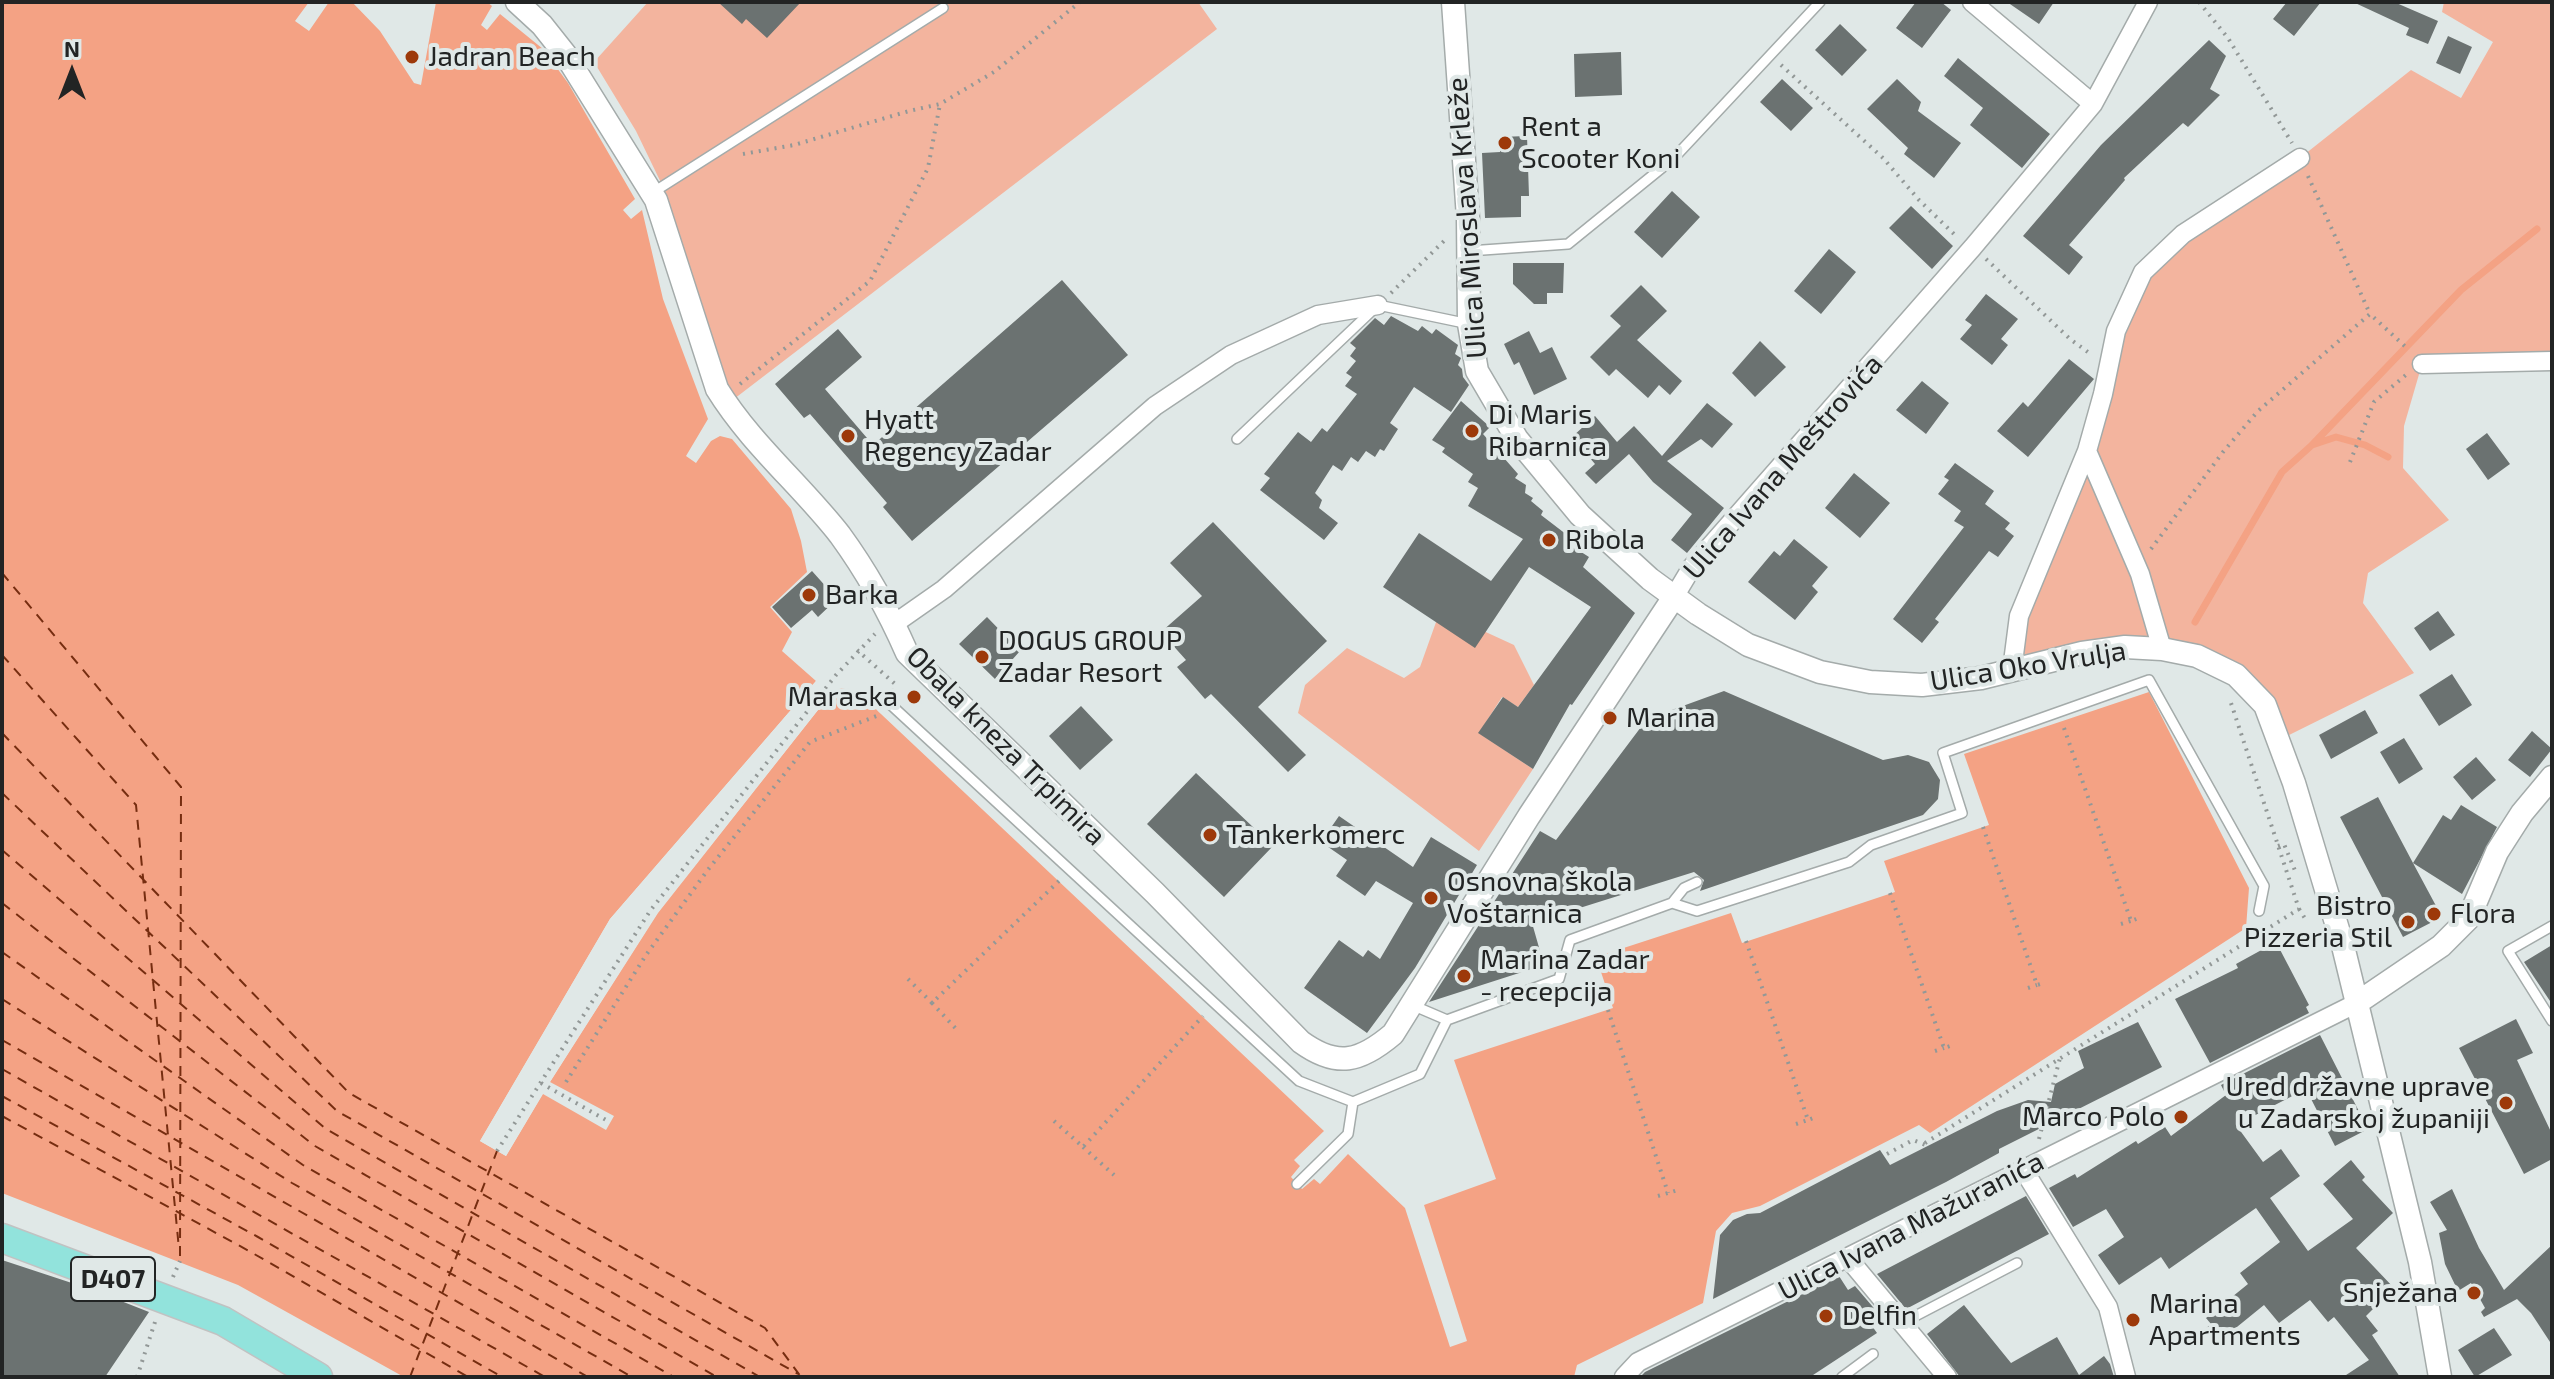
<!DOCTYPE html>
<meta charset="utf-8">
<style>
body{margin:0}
#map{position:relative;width:2554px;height:1379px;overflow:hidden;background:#e0e8e7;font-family:"Exo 2",sans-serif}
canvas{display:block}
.frame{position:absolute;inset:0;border:4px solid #222424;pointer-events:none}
.north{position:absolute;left:32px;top:32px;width:80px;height:80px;-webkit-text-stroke:6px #e0e8e7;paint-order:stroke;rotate:0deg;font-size:22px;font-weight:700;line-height:32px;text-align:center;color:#222424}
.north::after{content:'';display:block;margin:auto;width:28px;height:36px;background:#222424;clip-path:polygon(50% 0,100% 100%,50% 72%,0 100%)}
</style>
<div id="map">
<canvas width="2554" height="1379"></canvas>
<div class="frame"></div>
<div class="north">N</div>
</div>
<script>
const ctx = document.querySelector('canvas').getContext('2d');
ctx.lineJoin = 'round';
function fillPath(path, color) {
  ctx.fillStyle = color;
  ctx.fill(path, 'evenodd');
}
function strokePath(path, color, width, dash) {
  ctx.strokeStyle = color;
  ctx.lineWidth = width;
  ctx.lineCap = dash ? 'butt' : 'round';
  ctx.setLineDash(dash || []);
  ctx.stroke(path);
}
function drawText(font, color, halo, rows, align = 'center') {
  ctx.font = font + ' "Exo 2",sans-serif';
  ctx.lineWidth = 8;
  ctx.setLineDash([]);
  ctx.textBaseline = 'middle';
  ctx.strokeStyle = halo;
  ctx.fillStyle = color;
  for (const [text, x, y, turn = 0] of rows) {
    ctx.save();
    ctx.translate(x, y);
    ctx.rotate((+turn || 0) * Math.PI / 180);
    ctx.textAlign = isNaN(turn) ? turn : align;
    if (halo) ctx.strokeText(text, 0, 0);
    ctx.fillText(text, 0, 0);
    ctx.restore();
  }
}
fillPath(new Path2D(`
 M648,2H1198L1217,29L734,399L726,386L665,191L636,131L594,62Z
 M2444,2H2552V361L2422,364L2404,426L2403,468L2449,520L2368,573L2363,603L2414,673L2279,740L2235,675L2162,649L2012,670L2019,616L2143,272L2300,158L2411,70L2461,98L2493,42L2442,12Z
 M1440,611L1514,645L1534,685L1518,707L1502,697L1479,733L1533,769L1479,851L1298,713L1305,685L1347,648L1404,678L1420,667Z`), '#f3b49e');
fillPath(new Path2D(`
 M2,2H309L295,21L309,31L329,2H352L380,31L414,83L421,85L436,2H487L492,6L481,25L487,30L500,14L543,49L568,83L635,199L623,210L631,219L642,210L663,299L708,419L686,456L696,463L711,441L720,436L732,439L791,509L801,541L807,572L770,607L792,632L782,651L816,681L610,919L480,1141L506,1156L543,1094L606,1130L614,1116L550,1082L658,913L833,691C853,681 867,701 881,714L1324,1131L1294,1160L1300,1166L1291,1177L1302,1189L1314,1179L1320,1184L1348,1154L1405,1208L1450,1347L1467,1341L1424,1205L1496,1179L1454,1060L1613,1008L1596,957L1731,913L1742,943L1895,892L1884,861L1989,825L1964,754L2149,692L2249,888L2246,928L1930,1133L1919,1125L1760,1206L1732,1213L1716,1231L1703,1303L1577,1365L1574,1377H404L238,1285L2,1193Z`), '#f4a284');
fillPath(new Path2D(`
 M816,681L819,683L613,922L485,1139L505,1151L539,1091L545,1090L506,1156L480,1141L610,919Z
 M829,689L833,691L658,912L548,1085L547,1079L655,910Z`), '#e0e8e7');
strokePath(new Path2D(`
 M2312,445L2461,290L2537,229
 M2195,622L2282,472L2312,445L2336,437L2365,445L2388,457`), '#f4a284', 7);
strokePath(new Path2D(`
 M2,573L181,787L180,1261
 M2,655L136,805L179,1249
 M2,733L349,1093L765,1328L801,1377
 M2,793L337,1111L798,1374
 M2,850L326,1129L760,1377
 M2,903L315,1146L717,1377
 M2,952L303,1165L674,1377
 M2,999L292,1183L632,1377
 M2,1040L588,1377
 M2,1069L545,1377
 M2,1096L258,1237L502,1377
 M2,1116L249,1251L468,1377
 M410,1377L497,1151`), '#762d10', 2, [10, 8]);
fillPath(new Path2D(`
 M718,2H801L767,38L746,19L742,24Z
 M1916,2H1941L1951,10L1922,48L1896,28Z
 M2007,2H2054L2039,24Z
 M2287,2H2321L2294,36L2273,19Z
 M2353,2H2394L2438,21L2428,44L2406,35L2409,28Z
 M1840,24L1867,50L1842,76L1815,50Z
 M2448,36L2472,47L2460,74L2436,63Z
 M2209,40L2226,56L2210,89L2220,95L2188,127L2183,123L2124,178L2125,180L2069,245L2083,257L2069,275L2023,236L2101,145Z
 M1621,52L1622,95L1575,97L1574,54Z
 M1958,58L2050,134L2022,168L1970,125L1983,108L1944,76Z
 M1782,79L1813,108L1791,131L1760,102Z
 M1897,79L1921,102L1918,111L1961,143L1934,178L1904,154L1908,148L1867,109Z
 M1527,136L1529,196H1521V217L1485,218L1482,153L1500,152V137Z
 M1672,191L1700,217L1662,258L1634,232Z
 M1911,206L1953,246L1932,269L1889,228Z
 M1829,249L1856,272L1821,314L1794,291Z
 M1513,263H1564L1563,293H1547V304H1534L1513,284Z
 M1062,280L1128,355L912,541L883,507L887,503L810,414L804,418L775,384L838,329L862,357L825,389L873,445Z
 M1641,285L1667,311L1637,340L1682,381L1670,395L1659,385L1648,398L1616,369L1609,376L1590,357L1621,326L1610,316Z
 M1986,294L2018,319L2001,339L2008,345L1992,365L1960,339L1972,325L1965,320Z
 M1391,316L1418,331L1422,326L1432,334L1436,329L1458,345L1455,354L1461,358L1458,365L1462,369L1463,377L1469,385L1451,412L1414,387L1390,423L1398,429L1384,451L1380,449L1375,457L1366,451L1358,462L1351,457L1342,471L1333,465L1315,493L1322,500L1319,508L1338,523L1324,540L1260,490L1270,478L1264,474L1298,432L1311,442L1322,428L1327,432L1357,394L1345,386L1352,377L1346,373L1356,361L1350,356L1356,348L1350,343L1375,318L1384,325Z
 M1529,331L1540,353L1552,347L1567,379L1534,395L1519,362L1514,365L1504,344Z
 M1760,341L1786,367L1755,397L1732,373Z
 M2069,359L2094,379L2028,457L1997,431L2023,402L2028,407Z
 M1922,381L1949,403L1926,434L1896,410Z
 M1461,401L1490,427L1483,434L1518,474L1515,478L1526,485L1525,493L1533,498L1531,501L1543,511L1541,515L1571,538L1567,543L1589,557L1583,567L1635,613L1572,705L1570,704L1533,769L1478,733L1503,697L1518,707L1591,607L1529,567L1475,648L1383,587L1419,533L1491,581L1523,539L1468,506L1478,488L1468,482L1473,474L1442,452L1445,448L1432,440Z
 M1707,403L1733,424L1712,448L1701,439L1667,461L1724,508L1687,553L1671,540L1692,514L1653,482L1629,454L1596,484L1585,473L1595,464L1572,437L1595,416L1617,442L1634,426L1662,456Z
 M2487,433L2510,464L2488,480L2466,449Z
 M1955,463L1994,491L1985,504L2010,523L2005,529L2014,536L1998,557L1989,551L1935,619L1939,622L1922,643L1893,619L1964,527L1954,521L1961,511L1938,494L1949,480L1944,477Z
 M1854,473L1890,503L1860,538L1825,508Z
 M1213,522L1327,641L1258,707L1306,755L1288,772L1211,694L1205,699L1177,667L1186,660L1161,632L1202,596L1170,563Z
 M1794,539L1828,567L1812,586L1818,592L1795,620L1748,582L1774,551L1780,556Z
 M812,571L837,599L818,617L812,610L791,628L772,607Z
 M2438,611L2455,635L2430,651L2414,628Z
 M987,617L1020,651L995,679L959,644Z
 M2452,674L2472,705L2439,726L2419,695Z
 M1724,691L1883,760L1908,755L1929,762L1940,780L1938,799L1923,815L1700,891L1704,880L1694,872L1532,923L1544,965L1429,1002L1540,831L1556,840L1647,719Z
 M1081,706L1113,740L1080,770L1049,736Z
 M2365,710L2378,733L2331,759L2319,735Z
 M2532,731L2552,749L2530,777L2508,760Z
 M2404,738L2423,769L2399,784L2380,752Z
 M2476,757L2496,780L2472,800L2453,777Z
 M1196,773L1273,846L1224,897L1147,824Z
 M2378,797L2413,863L2443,815L2451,820L2461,805L2497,827L2462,894L2413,863L2442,917L2403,937L2340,817Z
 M1339,816L1413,867L1431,837L1477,865L1415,968L1367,1033L1304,988L1339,940L1363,957L1368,950L1380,959L1413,903L1376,881L1365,896L1336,876L1347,860L1321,842Z
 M2276,942L2309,1005L2306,1007L2309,1013L2210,1063L2175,999L2238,968L2236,964Z
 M2552,945V1004L2524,962Z
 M2516,1019L2533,1053L2517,1060L2552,1134V1159L2524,1174L2459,1048Z
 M2138,1022L2162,1067L1999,1149V1153L1946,1182L1713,1299L1720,1235L1733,1220L1747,1214L1760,1213L1880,1150L1890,1165L1997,1111L2028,1100L2051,1102L2055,1084L2084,1068L2078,1051Z
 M2320,1035L2368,1129L2335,1146L2306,1089L2236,1125L2263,1162L2281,1149L2300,1176L2270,1198L2308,1251L2353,1219L2323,1184L2351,1160L2365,1177L2362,1180L2393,1213L2356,1248L2394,1288L2366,1316L2378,1331L2372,1335L2400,1377H2343L2369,1360L2334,1317L2328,1322L2310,1300L2279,1323L2264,1305L2216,1344L2204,1330L2211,1324L2206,1318L2248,1284L2240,1273L2280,1242L2256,1208L2169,1269L2161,1257L2119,1285L2098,1255L2124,1237L2106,1209L2073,1227L2049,1188L2075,1174L2077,1178L2136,1141L2138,1144L2165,1127L2171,1136L2226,1095L2221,1085Z
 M2452,1189L2479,1248L2504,1290L2552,1245V1345L2531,1313L2517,1299L2484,1317L2481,1312L2485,1308L2471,1283L2458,1291L2445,1264L2439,1233L2447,1230L2430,1202Z
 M2026,1196L2049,1234L1906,1309L1877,1274Z
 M2,1260L93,1290L149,1312L105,1377H2Z
 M1839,1276L1848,1290L1855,1286L1884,1320L1872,1326L1877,1333L1810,1377H1640L1645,1372Z
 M1964,1305L2011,1363L2057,1337L2079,1375L2104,1356L2110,1364L2114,1377H1960L1927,1334Z
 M2494,1328L2512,1355L2475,1377L2458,1350Z`), '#6b7271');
const service = new Path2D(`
 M652,193L943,8
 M1469,251L1568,244L1674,158L1820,2
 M1237,439L1378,305L1469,324
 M890,704L1299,1081L1353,1102L1420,1074L1447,1020L1559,979L1570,940L1672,903L1697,911L1849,862L1871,845L1962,813L1943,753L2149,680L2264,886L2259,911
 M1672,903L1684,888L1697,882
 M2552,926L2508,951L2552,1021
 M1412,1005L1447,1020
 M1297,1184L1348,1134L1353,1102
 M1902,1323L2017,1263
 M1842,1377L1873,1354`);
const minor = new Path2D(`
 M1972,2L2093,104
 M2422,364L2552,361
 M2087,451L2140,574L2162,649
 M1674,597L1692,567L1973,247L2093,104L2148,2
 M894,624L944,589L1155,406L1231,355L1318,315L1378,305
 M2012,670L2019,616L2087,451L2103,394L2116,331L2143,272L2183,234L2300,158
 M2023,1169L2108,1307L2126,1377
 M1847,1257L1947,1377
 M1624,1377L1638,1362L2357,1003`);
const tertiary = new Path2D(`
 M517,2L542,25L565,54L656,200L717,389C751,444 801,485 840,535C867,572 889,612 907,653L1155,893L1301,1042C1337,1068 1360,1062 1393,1034L1529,816L1674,597
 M1453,2L1468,218L1469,324L1477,371L1517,439L1580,515L1650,579L1698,614L1748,645L1820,672L1870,682L1922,685L1981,678L2082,653L2125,647L2162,649L2197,656L2236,675L2265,705L2294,783L2343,946L2420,1262L2440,1377
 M2357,1003L2441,946L2469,918L2497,852L2522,813L2552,777`);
const primary = new Path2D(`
 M2,1238L223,1321L318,1377`);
strokePath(service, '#a4abaa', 12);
strokePath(minor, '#a4abaa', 21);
strokePath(tertiary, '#a4abaa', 25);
strokePath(primary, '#c1c2c2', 31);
strokePath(new Path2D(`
 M2199,2L2228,38L2292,143
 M1781,65L1883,158L1919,200L1957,237
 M743,154L794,145L909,111L940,104L994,72L1080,2
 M2308,176L2370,314
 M1986,259L2070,339L2092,355
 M1391,293L1445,240
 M740,384L870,281L928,168L940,104
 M2350,462L2374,402L2407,374
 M2151,549L2223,452L2258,411L2370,314L2409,350
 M857,650L895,684L893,690
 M2064,728L2131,921L2139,918
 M1983,827L2037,985L2044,983
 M2278,846L2284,844L2296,873
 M1890,893L1944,1048L1953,1045
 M2299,909L2306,920
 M2121,924L2131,921
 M1746,941L1808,1120L1816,1117
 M908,979L932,1003L1060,880
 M2028,988L2037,985
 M932,1003L959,1032
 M1608,1010L1668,1193
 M1935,1051L1944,1048
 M566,1082L646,955L707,871L810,742L879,715
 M541,1083L606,1120
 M1054,1121L1083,1147L1203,1016
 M1796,1124L1808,1120
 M2039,1139L2060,1058
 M1925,1143L2299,909L2230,700
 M1083,1147L1114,1175
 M497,1151L650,911L836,675L875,634
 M1887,1154L1913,1140L1928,1146
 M1658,1196L1678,1190
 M173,1277L180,1261
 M137,1377L155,1322`), '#929897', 4, [2, 6]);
strokePath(service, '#fff', 9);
strokePath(minor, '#fff', 18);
strokePath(tertiary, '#fff', 22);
strokePath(primary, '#92e3dc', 28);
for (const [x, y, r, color] of [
 [412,57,8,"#9d390a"],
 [1505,143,8,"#9d390a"],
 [1472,431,8,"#9d390a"],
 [848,436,8,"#9d390a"],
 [1549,540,8,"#9d390a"],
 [809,595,8,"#9d390a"],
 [982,657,8,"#9d390a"],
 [914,697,8,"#9d390a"],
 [1610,718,8,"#9d390a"],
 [1210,835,8,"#9d390a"],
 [1431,898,8,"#9d390a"],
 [2434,914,8,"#9d390a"],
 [2408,922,8,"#9d390a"],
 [1464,976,8,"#9d390a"],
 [2506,1103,8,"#9d390a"],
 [2181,1117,8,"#9d390a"],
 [2474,1293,8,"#9d390a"],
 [1826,1316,8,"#9d390a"],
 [2133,1320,8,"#9d390a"]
]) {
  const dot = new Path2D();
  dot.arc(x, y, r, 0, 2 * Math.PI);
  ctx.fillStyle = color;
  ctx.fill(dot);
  strokePath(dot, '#e0e8e7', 3);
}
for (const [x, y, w] of [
 [113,1279,84]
]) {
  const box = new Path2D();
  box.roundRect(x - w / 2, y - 22, w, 44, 6);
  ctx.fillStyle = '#e0e8e7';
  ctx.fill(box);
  strokePath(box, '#222424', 2);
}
drawText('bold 26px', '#222424', null, [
 ["D407",113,1279]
]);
drawText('28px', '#222424', '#e0e8e7', [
 ["Jadran Beach",428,57],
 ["Rent a",1521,127],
 ["Scooter Koni",1521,159],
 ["Di Maris",1488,415],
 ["Ribarnica",1488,447],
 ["Hyatt",864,420],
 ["Regency Zadar",864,452],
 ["Ribola",1565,540],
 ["Barka",825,595],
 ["DOGUS GROUP",998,641],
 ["Zadar Resort",998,673],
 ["Maraska",898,697,"right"],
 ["Marina",1626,718],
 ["Tankerkomerc",1226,835],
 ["Osnovna škola",1447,882],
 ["Voštarnica",1447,914],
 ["Bistro",2392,906,"right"],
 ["Pizzeria Stil",2392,938,"right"],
 ["Flora",2450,914],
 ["Marina Zadar",1480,960],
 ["- recepcija",1480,992],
 ["Ured državne uprave",2490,1087,"right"],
 ["u Zadarskoj županiji",2490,1119,"right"],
 ["Marco Polo",2165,1117,"right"],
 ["Snježana",2458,1293,"right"],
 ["Marina",2149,1304],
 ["Apartments",2149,1336],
 ["Delfin",1842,1316]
], 'left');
drawText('28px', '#222424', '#e0e8e7', [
 ["Ulica Miroslava Krleže",1467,218,-94],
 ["Ulica Ivana Meštrovića",1783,467,-49],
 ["Ulica Oko Vrulja",2028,666,-9],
 ["Obala kneza Trpimira",1006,746,45],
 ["Ulica Ivana Mažuranića",1911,1226,-27]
]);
</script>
